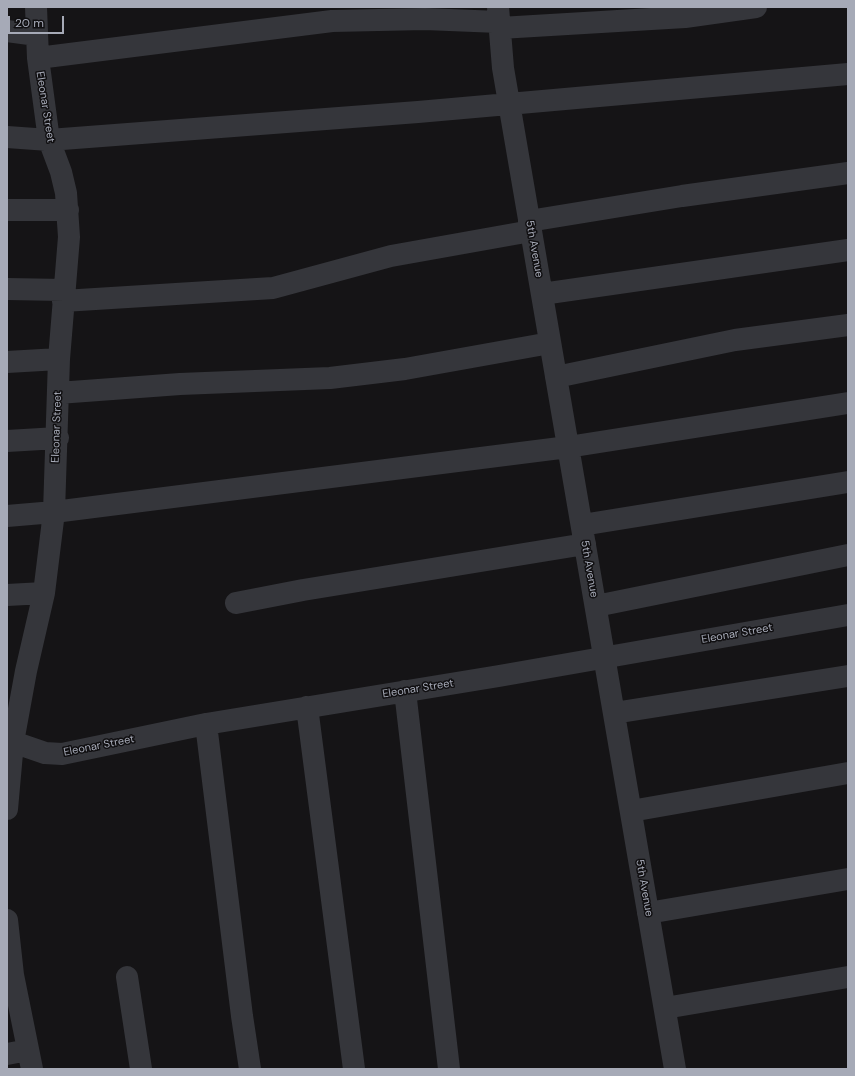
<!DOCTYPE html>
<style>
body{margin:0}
#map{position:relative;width:855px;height:1076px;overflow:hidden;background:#151416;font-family:"DM Sans",sans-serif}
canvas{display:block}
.frame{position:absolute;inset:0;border:8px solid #a6aab7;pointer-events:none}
.scale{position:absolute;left:8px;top:16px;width:56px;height:18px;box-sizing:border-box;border:2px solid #a6aab7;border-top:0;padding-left:5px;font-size:12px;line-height:14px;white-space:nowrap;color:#a6aab7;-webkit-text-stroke:3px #100f11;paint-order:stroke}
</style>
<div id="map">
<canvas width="855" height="1076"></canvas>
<div class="frame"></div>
<div class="scale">20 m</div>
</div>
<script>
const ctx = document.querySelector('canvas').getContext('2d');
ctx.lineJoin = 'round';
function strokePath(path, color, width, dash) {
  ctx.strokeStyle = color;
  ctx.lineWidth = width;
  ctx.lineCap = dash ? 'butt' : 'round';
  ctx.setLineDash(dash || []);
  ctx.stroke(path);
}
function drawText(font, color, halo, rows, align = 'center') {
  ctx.font = font + ' "DM Sans",sans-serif';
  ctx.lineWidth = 3;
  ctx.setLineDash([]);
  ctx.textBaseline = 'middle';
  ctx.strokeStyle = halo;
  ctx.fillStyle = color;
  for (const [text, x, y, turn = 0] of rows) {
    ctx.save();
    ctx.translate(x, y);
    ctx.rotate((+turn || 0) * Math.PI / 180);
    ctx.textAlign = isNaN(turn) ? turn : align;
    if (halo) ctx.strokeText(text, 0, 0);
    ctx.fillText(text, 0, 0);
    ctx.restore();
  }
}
strokePath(new Path2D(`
 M36,7L38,58L49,140L61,172L66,193L69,237L59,359L54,512L44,593L26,671L13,742L45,753L62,754L206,724L499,676L848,615
 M498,7L503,68L675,1069
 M500,28L685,17L756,7
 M7,31L37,35
 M38,58L332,21L425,19L499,22
 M7,137L49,140L418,112L848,74
 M7,210H68
 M529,221L682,196L848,173
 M7,289L64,290
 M542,294L848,250
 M63,301L273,288L391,256L531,231
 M7,362L59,359
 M556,377L735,340L848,325
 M58,393L180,384L330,378L405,369L550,343
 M7,441L58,438
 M7,516L54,512L568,447L848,403
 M582,525L848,482
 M7,595L44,593
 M236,603L303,590L585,544
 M596,606L848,555
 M405,691L449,1069
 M307,707L354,1069
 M614,713L848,676
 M206,724L242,1016L250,1069
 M7,743L13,742L7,809
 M631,811L848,773
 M648,913L848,879
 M7,920L13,975L32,1069
 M127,977L141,1069
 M665,1008L848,977
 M7,1054L28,1050`), '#35363b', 22);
drawText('11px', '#a6aab7', '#100f11', [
 ["Eleonar Street",45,107,81],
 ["5th Avenue",534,249,80],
 ["Eleonar Street",57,427,-88],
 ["5th Avenue",589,569,80],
 ["Eleonar Street",737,634,-10],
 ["Eleonar Street",418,689,-9],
 ["Eleonar Street",99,746,-11],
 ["5th Avenue",644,888,80]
]);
</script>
